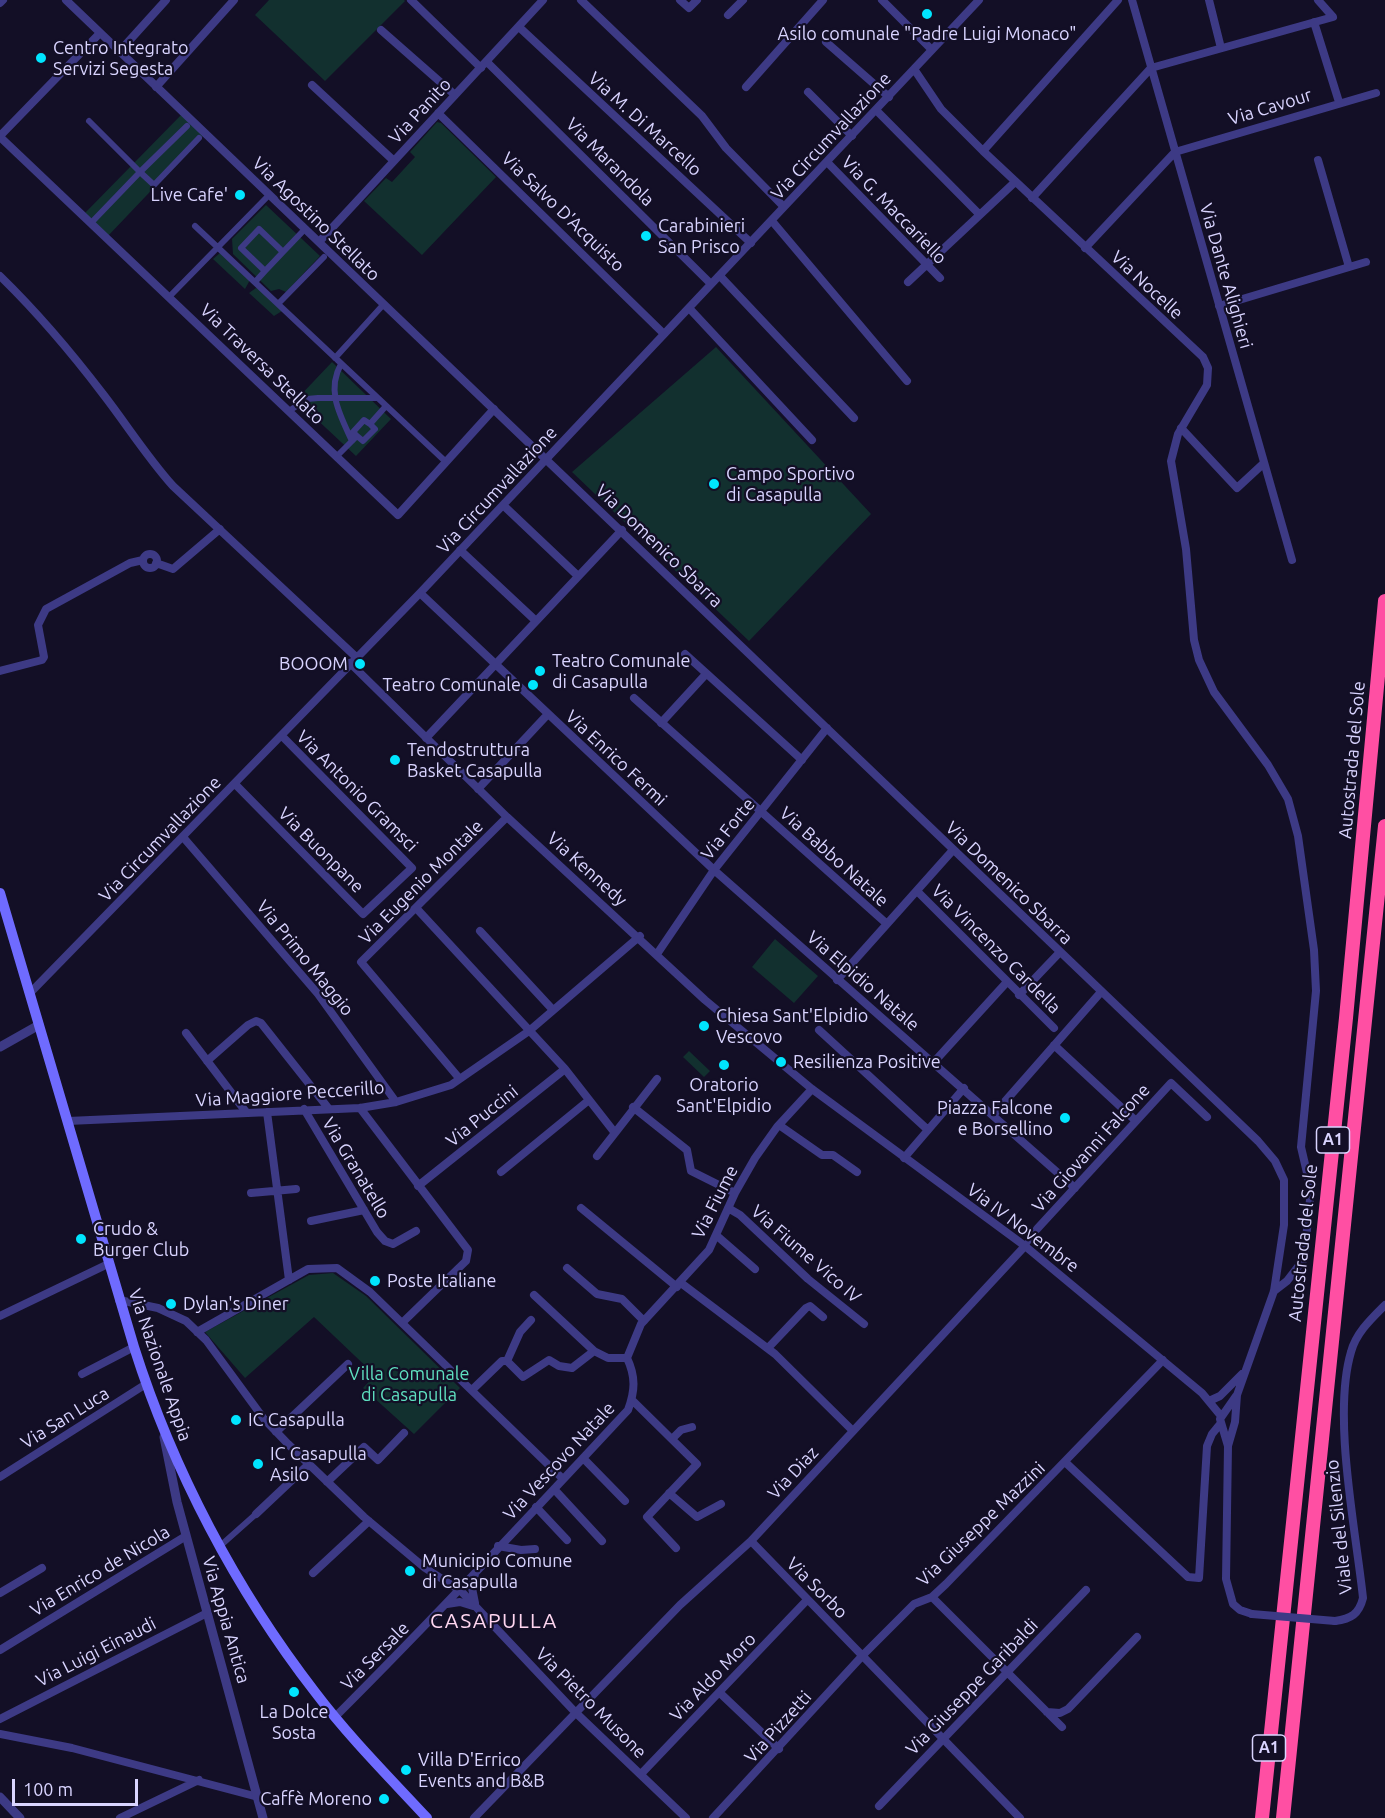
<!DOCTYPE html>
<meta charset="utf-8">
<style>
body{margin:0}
#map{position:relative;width:1385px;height:1818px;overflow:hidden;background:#130f26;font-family:Ubuntu,sans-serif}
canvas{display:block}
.scale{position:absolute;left:12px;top:1779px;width:126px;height:27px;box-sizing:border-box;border:3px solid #d9d4ff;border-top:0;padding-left:8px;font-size:18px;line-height:21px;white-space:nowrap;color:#d9d4ff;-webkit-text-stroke:4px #130f26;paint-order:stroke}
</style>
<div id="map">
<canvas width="1385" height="1818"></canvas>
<div class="scale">100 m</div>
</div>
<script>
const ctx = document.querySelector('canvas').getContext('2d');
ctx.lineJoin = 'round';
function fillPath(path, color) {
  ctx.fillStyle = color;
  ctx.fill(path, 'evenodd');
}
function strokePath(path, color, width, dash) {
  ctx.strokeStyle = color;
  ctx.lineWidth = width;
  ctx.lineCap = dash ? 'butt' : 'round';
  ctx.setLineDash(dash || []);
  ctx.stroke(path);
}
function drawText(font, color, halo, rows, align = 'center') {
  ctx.font = font + ' Ubuntu,sans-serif';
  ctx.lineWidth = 4.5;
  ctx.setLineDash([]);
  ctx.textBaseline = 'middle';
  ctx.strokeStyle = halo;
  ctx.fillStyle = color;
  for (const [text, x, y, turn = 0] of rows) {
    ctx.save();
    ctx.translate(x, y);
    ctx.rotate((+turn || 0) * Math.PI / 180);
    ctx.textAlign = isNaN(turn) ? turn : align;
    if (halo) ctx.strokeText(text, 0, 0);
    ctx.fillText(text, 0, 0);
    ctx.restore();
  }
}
fillPath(new Path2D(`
 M269,0H404L405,1L325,81L255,15Z
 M183,113L205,134L107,237L83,215Z
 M437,122L441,123L496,177L422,255L364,201L386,178L392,182L415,157L410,152Z
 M266,205L320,256L286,292L279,289L271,291L233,254L232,239Z
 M220,253L250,280L245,289L213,259Z
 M256,288L259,289L282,311L274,316L249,293Z
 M716,347L871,514L749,641L572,472Z
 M332,362L391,419L356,456L296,400Z
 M775,939L818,976L794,1003L752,967Z
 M689,1051L710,1071L704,1077L683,1057Z
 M333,1273L366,1296L460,1388L414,1434L363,1388L375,1375L314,1317L245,1378L205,1332L309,1275Z`), '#12302f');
strokePath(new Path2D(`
 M89,121L140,172L91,223
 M187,126L140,172L154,185L199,138
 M195,226L446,462
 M265,271L283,252
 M255,282L265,271L241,248L259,229L283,252L305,229
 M170,296L269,195
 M278,304L324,257
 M335,358L383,305
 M341,364C326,391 340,415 352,441
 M289,411L307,399L318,398H377
 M357,436L363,441L375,429L370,424
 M337,456L357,436L353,432L364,420L370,424L386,406
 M1025,1246L1037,1229
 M220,1546L256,1514`), '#3d3a85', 6);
strokePath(new Path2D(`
 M66,0L1258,1141L1275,1161L1284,1180V1225L1274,1291L1237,1395L1235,1422L1228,1446
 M411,0L481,68
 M581,0L702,116L726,148L784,207
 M680,0L689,8L697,0
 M882,0L932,50
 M1132,0L1292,560
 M1209,0L1221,48
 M0,3L3,0
 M728,15L743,0
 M1314,22L1339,102
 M519,27L751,243
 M381,30L455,95
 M826,42L889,97
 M119,52L166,0
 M487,62L711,284
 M914,69L941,109L983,151L1203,357L1208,368L1207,385L1178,434L1171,461L1186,549L1194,640L1199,660L1214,692L1268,765L1288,799L1298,836L1314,950L1316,991L1301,1147L1311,1190L1304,1259L1287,1281L1274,1291
 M312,85L394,161
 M156,87L234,0
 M746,87L823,0
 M808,92L852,136
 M876,110L979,214
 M438,113L664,334
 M0,136L100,33
 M0,137L398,515L494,409
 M983,151L1118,0
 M1318,160L1349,267
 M827,162L940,278
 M1032,198L1151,68L1333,17L1318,0
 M772,221L907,381
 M319,242L543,0
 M1085,248L1175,152L1376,93
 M0,276C38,313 71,352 103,394C127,425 147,457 173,486L356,657
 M720,276L854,418
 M908,282L1015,182
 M1219,306L1366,262
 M689,308L812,440
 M1181,428L1237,488L1264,463
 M503,505L578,576
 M460,550L536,621
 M143 561a7 7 0 1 1 14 0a7 7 0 1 1-14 0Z
 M156,563L173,569L220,529
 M420,593L714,870L1075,1188
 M685,654L802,760
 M350,663L507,817L705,1000L812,1089L1025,1246L1202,1393L1221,1416
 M0,671L42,660L44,657L38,625L46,609L130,563L143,560
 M634,698L887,924
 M661,723L706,674
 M426,738L622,530
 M235,784L363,914L412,868L282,736
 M478,789L548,714
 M183,837L318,994L396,1102
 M917,891L1054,1028
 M417,909L565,1069L615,1133L597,1156
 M480,931L553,1010
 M657,954L714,870L827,728
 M837,980L953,850
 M30,993L420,593L979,0
 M1019,995L1060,952
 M819,1030L928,1130
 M186,1033L246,1112
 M1054,1045L1136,1121
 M207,1061L248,1025L256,1021L261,1023L329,1109
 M934,1062L1006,983
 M459,1078L361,962L507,817
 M633,1107L687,1150L691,1171L735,1193
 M360,1108L468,1250L466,1261L403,1322
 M304,1109L377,1232L385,1241L393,1244L416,1231
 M267,1112L289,1280
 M994,1114L1101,992
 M68,1121L360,1108L396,1102L451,1085L529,1031L640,936
 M779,1125L822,1155H833L857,1172
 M615,1133L657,1079
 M904,1158L964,1088
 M501,1172L589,1100
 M418,1186L565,1069
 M251,1193L296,1189
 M581,1208L677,1287
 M728,1208L740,1215L808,1279L864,1324
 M311,1221L364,1210
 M1037,1229L1171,1083L1207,1117
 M716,1235L755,1269
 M567,1268L597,1294L622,1299L644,1321
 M681,1283L775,1354L852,1430
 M534,1295L594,1351
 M119,1300L158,1308L186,1321L206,1340L264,1419L288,1444L364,1517L425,1568L461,1591L575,1712L686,1818
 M0,1316L108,1264
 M197,1332L308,1269L337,1268L370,1292L563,1479
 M768,1348L806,1308L810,1306L823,1317
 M627,1358L641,1324L709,1250L735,1193L755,1158L777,1127L812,1089
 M507,1361L520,1332L531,1320
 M82,1374L134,1347
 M472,1390L502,1361H507L523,1377L549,1360L559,1366L572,1368L594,1351L608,1358H627
 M1236,1396L1220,1419L1228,1446L1226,1579L1233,1604L1240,1610L1252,1614
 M632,1400L697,1464L647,1517L676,1548
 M1209,1401L1220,1396L1242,1374
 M276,1432L348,1364
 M672,1439L681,1430L692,1427
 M583,1458L625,1501
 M1065,1462L1188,1577L1199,1578L1207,1446L1212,1434L1221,1423
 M0,1477L146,1384
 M327,1482L364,1447L378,1460L404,1433
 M554,1489L602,1541
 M669,1493L697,1517L721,1504
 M536,1507L567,1540
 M256,1514L309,1464
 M751,1541L1020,1818
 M498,1546L521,1550L535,1549
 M313,1573L369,1521
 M475,1574L472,1588L475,1603
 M0,1593L42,1568
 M932,1597L1062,1727
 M447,1604L460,1602L473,1606
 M1335,1621C1351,1619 1359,1614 1363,1598C1356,1531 1332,1416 1351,1352C1356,1333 1371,1319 1385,1305
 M0,1650L186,1536
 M720,1693L779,1749
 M1047,1712L1060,1713L1068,1709L1137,1637
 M335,1717C435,1617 531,1514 628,1410C635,1391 636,1377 627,1358
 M0,1719L207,1613
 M0,1734L72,1748L258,1797
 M641,1774L807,1600
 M879,1806L1086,1590
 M120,1818L199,1780
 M474,1818L680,1605L751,1541L1025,1246
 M713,1818L863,1655L914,1604L932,1597L946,1584L1163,1360`), '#3d3a85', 8);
strokePath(new Path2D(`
 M0,1047L39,1025
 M164,1437L177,1502L263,1818
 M0,1797L20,1818`), '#3d3a85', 9);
strokePath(new Path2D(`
 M0,893L134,1347C173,1470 236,1590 315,1692C349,1737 389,1777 427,1818`), '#6f6bff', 10);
strokePath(new Path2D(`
 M1262,1818L1346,1018L1385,601
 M1283,1818L1385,826`), '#ff4fa3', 14);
strokePath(new Path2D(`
 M1252,1614L1335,1621`), '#3d3a85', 8);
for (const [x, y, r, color] of [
 [927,14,6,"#00e5ff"],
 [41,58,6,"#00e5ff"],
 [240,195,6,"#00e5ff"],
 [646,236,6,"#00e5ff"],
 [714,484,6,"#00e5ff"],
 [360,664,6,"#00e5ff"],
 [540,671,6,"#00e5ff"],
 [533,685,6,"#00e5ff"],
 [395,760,6,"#00e5ff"],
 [704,1026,6,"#00e5ff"],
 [781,1062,6,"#00e5ff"],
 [724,1065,6,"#00e5ff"],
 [1065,1118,6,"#00e5ff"],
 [81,1239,6,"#00e5ff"],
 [375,1281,6,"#00e5ff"],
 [171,1304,6,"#00e5ff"],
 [236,1420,6,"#00e5ff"],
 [258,1464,6,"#00e5ff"],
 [410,1571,6,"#00e5ff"],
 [294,1692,6,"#00e5ff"],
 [406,1770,6,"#00e5ff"],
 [384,1799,6,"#00e5ff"]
]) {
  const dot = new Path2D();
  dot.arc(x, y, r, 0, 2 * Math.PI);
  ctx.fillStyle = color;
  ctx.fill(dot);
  strokePath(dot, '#130f26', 2);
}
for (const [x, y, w] of [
 [1333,1140,33],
 [1269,1748,33]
]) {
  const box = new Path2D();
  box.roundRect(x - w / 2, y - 13, w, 26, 4.5);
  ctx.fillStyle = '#130f26';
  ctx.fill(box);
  strokePath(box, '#d9d4ff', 1.5);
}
drawText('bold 16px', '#d9d4ff', null, [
 ["A1",1333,1140],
 ["A1",1269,1748]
]);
drawText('18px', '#d9d4ff', '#130f26', [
 ["Asilo comunale \"Padre Luigi Monaco\"",927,34,"center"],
 ["Centro Integrato",53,48],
 ["Servizi Segesta",53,69],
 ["Live Cafe'",228,195,"right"],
 ["Carabinieri",658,226],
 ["San Prisco",658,247],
 ["Campo Sportivo",726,474],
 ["di Casapulla",726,495],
 ["Teatro Comunale",552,661],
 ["di Casapulla",552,682],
 ["BOOOM",348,664,"right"],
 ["Teatro Comunale",521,685,"right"],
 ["Tendostruttura",407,750],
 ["Basket Casapulla",407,771],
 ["Chiesa Sant'Elpidio",716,1016],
 ["Vescovo",716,1037],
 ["Resilienza Positive",793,1062],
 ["Oratorio",724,1085,"center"],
 ["Sant'Elpidio",724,1106,"center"],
 ["Piazza Falcone",1053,1108,"right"],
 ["e Borsellino",1053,1129,"right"],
 ["Crudo &",93,1229],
 ["Burger Club",93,1250],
 ["Poste Italiane",387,1281],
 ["Dylan's Diner",183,1304],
 ["IC Casapulla",248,1420],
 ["IC Casapulla",270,1454],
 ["Asilo",270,1475],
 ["Municipio Comune",422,1561],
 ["di Casapulla",422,1582],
 ["La Dolce",294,1712,"center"],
 ["Sosta",294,1733,"center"],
 ["Villa D'Errico",418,1760],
 ["Events and B&B",418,1781],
 ["Caffè Moreno",372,1799,"right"]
], 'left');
drawText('18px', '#d9d4ff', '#130f26', [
 ["Via Cavour",1270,107,-17],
 ["Via Panito",420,111,-47],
 ["Via M. Di Marcello",645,124,42],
 ["Via Circumvallazione",831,136,-47],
 ["Via Marandola",610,162,45],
 ["Via G. Maccariello",894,210,46],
 ["Via Salvo D'Acquisto",563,212,44],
 ["Via Agostino Stellato",316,219,44],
 ["Via Dante Alighieri",1226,276,74],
 ["Via Nocelle",1147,285,43],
 ["Via Traversa Stellato",262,364,44],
 ["Via Circumvallazione",497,490,-47],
 ["Via Domenico Sbarra",659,546,44],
 ["Via Enrico Fermi",616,758,43],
 ["Autostrada del Sole",1352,760,-85],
 ["Via Antonio Gramsci",357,791,45],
 ["Via Forte",728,829,-51],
 ["Via Circumvallazione",160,839,-46],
 ["Via Buonpane",321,850,45],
 ["Via Babbo Natale",834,857,42],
 ["Via Kennedy",587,869,42],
 ["Via Eugenio Montale",421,882,-45],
 ["Via Domenico Sbarra",1009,883,44],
 ["Via Vincenzo Cardella",996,949,45],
 ["Via Primo Maggio",305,958,51],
 ["Via Elpidio Natale",863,981,41],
 ["Via Maggiore Peccerillo",290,1094,-4],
 ["Via Puccini",482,1116,-39],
 ["Via Giovanni Falcone",1091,1148,-48],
 ["Via Granatello",356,1168,59],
 ["Via Fiume",715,1202,-63],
 ["Via IV Novembre",1023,1228,37],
 ["Autostrada del Sole",1303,1243,-84],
 ["Via Fiume Vico IV",806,1254,41],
 ["Via Nazionale Appia",160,1365,71],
 ["Via San Luca",65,1418,-32],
 ["Via Vescovo Natale",559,1461,-47],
 ["Via Diaz",793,1473,-47],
 ["Via Giuseppe Mazzini",981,1524,-44],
 ["Viale del Silenzio",1339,1527,-96],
 ["Via Enrico de Nicola",100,1571,-31],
 ["Via Sorbo",817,1588,45],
 ["Via Appia Antica",226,1620,74],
 ["Via Luigi Einaudi",96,1652,-27],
 ["Via Sersale",375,1656,-45],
 ["Via Aldo Moro",713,1677,-46],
 ["Via Giuseppe Garibaldi",972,1687,-46],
 ["Via Pietro Musone",591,1703,45],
 ["Via Pizzetti",778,1727,-48]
]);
drawText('18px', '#5fe0c0', '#130f26', [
 ["Villa Comunale",409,1374],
 ["di Casapulla",409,1395]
]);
ctx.letterSpacing = '1.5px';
drawText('21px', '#ffd6f0', '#130f26', [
 ["CASAPULLA",494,1621]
]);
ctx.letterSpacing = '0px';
</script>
